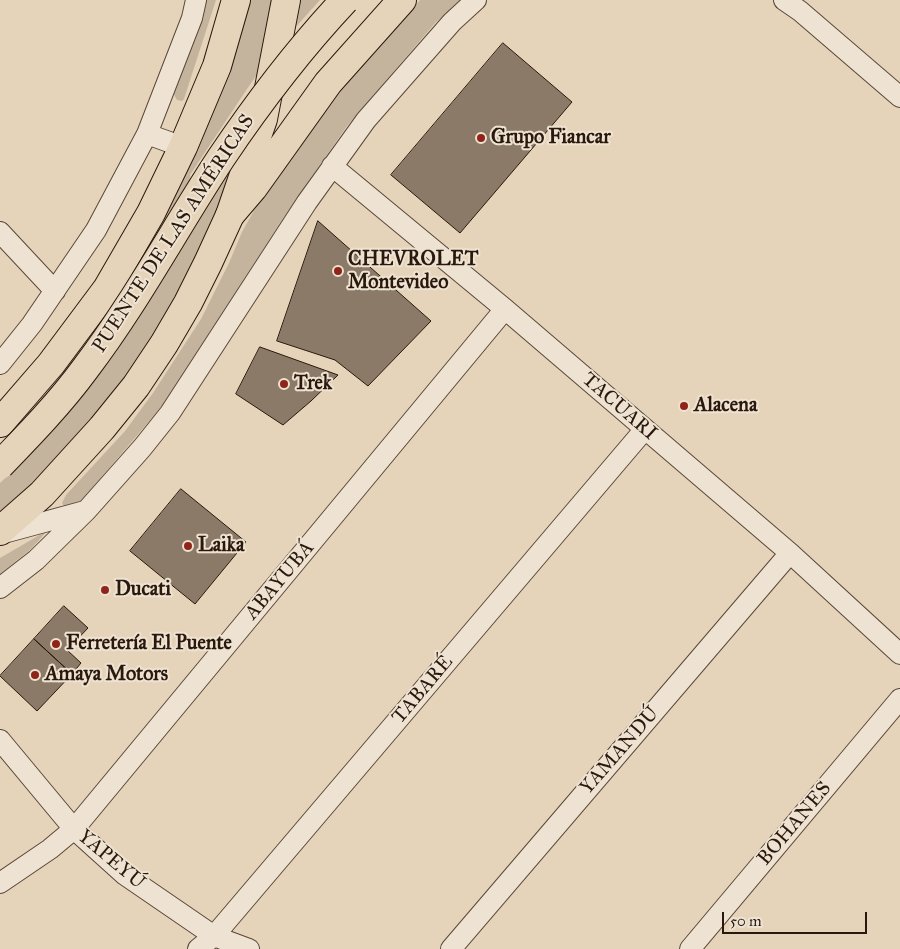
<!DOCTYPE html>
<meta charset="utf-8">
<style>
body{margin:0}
#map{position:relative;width:900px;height:949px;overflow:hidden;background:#e5d4ba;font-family:"IM FELL Great Primer",serif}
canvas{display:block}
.scale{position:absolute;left:722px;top:912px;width:145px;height:22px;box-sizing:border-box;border:2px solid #2a180d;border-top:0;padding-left:6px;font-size:15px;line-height:18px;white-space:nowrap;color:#2a180d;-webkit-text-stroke:4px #eee3d2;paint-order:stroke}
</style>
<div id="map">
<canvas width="900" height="949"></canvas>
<div class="scale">50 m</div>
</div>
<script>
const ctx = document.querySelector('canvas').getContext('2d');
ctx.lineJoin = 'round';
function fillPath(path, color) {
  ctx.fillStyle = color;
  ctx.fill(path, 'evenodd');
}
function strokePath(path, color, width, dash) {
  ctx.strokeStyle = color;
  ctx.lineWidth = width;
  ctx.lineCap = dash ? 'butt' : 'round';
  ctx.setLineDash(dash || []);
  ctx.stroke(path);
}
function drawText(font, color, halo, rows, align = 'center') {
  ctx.font = font + ' "IM FELL Great Primer",serif';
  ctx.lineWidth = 4;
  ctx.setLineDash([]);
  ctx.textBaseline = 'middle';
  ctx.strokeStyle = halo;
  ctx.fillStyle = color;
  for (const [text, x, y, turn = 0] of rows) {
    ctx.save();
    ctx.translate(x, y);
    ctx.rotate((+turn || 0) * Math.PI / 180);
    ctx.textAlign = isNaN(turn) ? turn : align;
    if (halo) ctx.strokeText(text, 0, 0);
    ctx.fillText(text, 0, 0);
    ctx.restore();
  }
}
fillPath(new Path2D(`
 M203,0H216L184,99L182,101L177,100L172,91Z
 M246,0H273L263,66L247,89L190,175L191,181L130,281L126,279Z
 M299,0H320L294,29Z
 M420,0H463L436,22L347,126L284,217L162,406L81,501L64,506L62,503L66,495L125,431L153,393L201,319L229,263L242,232L266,189L325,105Z
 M239,160L208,237L168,314L122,386L85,433L0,516V483L52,432L116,347L203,208Z
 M48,530L31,549L0,574V558Z`), '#c5b49d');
const building = new Path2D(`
 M503,43L572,102L460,233L391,175Z
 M318,221L431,321L368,386L335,360L277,341Z
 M260,347L338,375L311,401L283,425L236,394Z
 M181,489L246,542L195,604L130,551Z
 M64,606L88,628L67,650L81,663L72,674L34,639Z
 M34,639L72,674L37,711L0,676Z`);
fillPath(building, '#8b7a67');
strokePath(building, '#2a180d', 1);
const street = new Path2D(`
 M784,0L800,11L900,97
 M147,134L183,147
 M332,166L505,309L790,553L900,654
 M0,232L55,291
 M0,364L32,324L96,230L147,134L192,18L196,0
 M0,534L85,511
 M0,588L36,560L86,511L142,448L170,413L307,202L366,120L452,22L476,0
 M0,740L74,829L125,875L214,936L249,949
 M0,883L50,849L74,829L505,309
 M198,949L214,936L645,429
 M451,949L790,553
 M690,949L900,699`);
const primary = new Path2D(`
 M230,215L253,188L328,83L402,0`);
const highway = new Path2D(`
 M0,423L51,364L107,289L151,213L183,147L217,66L236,0
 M0,531L42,494L102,428L136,386L164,344L188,303L208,263L230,215L263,119L286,0`);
strokePath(street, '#594738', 22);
strokePath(primary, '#2a180d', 30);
strokePath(highway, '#2a180d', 30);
strokePath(street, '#eee3d2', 20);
strokePath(primary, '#e5d4ba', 28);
strokePath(highway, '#e5d4ba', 28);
const primaryBridge = new Path2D(`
 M0,465C30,434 60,403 85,369C136,302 175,228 221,158C258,103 299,49 345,0`);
strokePath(primaryBridge, '#2a180d', 30, []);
strokePath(primaryBridge, '#e5d4ba', 28);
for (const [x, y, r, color] of [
 [481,138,5,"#8f2418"],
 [338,271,5,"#8f2418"],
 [284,384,5,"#8f2418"],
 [684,406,5,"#8f2418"],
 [188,546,5,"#8f2418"],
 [105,590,5,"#8f2418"],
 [56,644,5,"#8f2418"],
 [35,675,5,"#8f2418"]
]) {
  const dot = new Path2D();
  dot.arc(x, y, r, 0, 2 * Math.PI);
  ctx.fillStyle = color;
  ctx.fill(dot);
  strokePath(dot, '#eee3d2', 2);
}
drawText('bold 20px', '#2a180d', '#eee3d2', [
 ["Grupo Fiancar",491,138],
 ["CHEVROLET",348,260],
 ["Montevideo",348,283],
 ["Trek",294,384],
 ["Alacena",694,406],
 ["Laika",198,546],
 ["Ducati",115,590],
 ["Ferretería El Puente",66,644],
 ["Amaya Motors",45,675]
], 'left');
drawText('20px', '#2a180d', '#eee3d2', [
 ["PUENTE DE LAS AMÉRICAS",174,234,-57],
 ["TACUARI",619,407,41],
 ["ABAYUBÁ",280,581,-50],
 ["TABARÉ",423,690,-50],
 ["YAMANDÚ",620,751,-49],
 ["BOHANES",795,824,-50],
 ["YAPEYÚ",111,860,40]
]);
</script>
